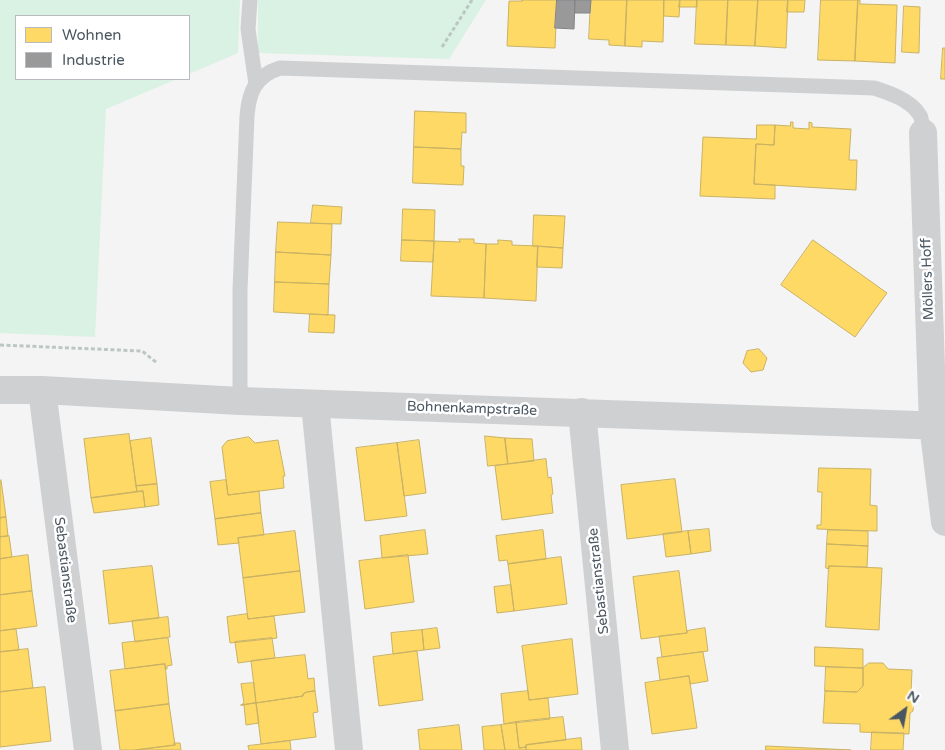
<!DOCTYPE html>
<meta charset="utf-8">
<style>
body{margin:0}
#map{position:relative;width:945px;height:750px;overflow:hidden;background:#f4f4f4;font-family:"Varela Round",sans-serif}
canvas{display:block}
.legend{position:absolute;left:15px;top:15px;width:175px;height:65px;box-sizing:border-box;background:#fff;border:1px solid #b7bbc0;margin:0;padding:6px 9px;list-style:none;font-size:15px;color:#4a5661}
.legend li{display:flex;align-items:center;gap:10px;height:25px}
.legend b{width:25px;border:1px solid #b7bbc0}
.north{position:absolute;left:880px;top:685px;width:50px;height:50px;-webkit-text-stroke:4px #fff;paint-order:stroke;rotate:32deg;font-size:14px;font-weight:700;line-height:20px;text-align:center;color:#4a5661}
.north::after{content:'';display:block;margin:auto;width:18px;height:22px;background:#4a5661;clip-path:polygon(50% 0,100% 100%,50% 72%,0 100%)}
</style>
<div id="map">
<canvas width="945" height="750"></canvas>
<ul class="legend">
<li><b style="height:14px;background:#ffd966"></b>Wohnen</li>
<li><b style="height:14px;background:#999"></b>Industrie</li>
</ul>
<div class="north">N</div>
</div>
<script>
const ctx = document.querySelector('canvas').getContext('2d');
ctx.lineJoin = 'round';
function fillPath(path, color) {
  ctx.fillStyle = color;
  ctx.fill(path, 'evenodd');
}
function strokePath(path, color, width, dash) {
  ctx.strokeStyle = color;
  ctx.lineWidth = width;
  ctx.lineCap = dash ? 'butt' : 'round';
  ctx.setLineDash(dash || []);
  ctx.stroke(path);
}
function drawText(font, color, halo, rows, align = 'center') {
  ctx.font = font + ' "Varela Round",sans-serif';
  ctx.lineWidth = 5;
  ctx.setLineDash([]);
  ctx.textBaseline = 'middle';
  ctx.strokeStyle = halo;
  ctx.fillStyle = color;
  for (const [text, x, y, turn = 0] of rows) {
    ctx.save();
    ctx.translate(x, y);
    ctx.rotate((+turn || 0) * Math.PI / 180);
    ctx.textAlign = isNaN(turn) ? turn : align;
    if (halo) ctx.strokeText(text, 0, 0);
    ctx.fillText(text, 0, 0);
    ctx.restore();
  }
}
fillPath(new Path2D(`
 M0,0H240L238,53L189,74V16H16V79H177L106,109L95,337L0,333Z
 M258,0H486L449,59L258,53Z`), '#d9f2e3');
const homes = new Path2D(`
 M522,0H557L555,48L507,46L509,1H522Z
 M591,0H627L625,46L609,45V40L589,39Z
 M627,0H664L663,42L642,41V47L625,46Z
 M664,0H680L679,17L664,16Z
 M680,0H697V7H679Z
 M697,0H728L726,45L695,44Z
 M728,0H758L755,46L726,45Z
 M758,0H788L786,48L755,46Z
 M788,0H805L804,12H787Z
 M821,0H858L855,61L818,60Z
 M858,0H860V4L897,5L895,63L855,61Z
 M904,6L920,7L919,53L902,52Z
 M943,48H945V79H941Z
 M415,111L466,113V133L462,132L461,149L414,147Z
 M791,122H793V128L809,129V122L812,123V127L851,129L849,160H857L856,190L754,184L756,144L774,145L775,125L790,126Z
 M757,125H775L774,145L756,144L754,184L775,185V199L700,196L703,137L756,139Z
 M414,147L461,149V166H464L463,185L413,183Z
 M313,205L342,207L341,224L311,223Z
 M403,209L435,210L434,241L402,240Z
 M534,215L565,216L563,248L533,246Z
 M278,222L332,224L331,255L276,252Z
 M459,239H474V243L486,244L484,298L431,296L434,241L460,242Z
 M402,240L434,241L433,262L401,261Z
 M498,240L512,241V245L538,246L536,301L484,298L486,244H498Z
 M813,240L887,293L855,337L781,285Z
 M538,246L563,248L562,268L537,267Z
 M276,252L331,255L329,284L275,282Z
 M275,282L329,284L328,315L274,312Z
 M310,314L335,315L334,333L309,332Z
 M759,349L767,358L763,370L751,372L743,363L747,351Z
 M129,434L137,492L91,498L84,439Z
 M485,436L505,438L508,464L488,466Z
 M249,437L255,443L278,440L285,476H283L284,488L228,495L222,447L227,441Z
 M151,438L157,484L136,486L130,441Z
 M505,438L532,439L534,461L508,464Z
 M419,440L426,493L404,496L397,443Z
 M397,443L407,516L365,521L356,448Z
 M546,459L548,478L551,477L553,494L551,495L553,513L502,520L495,466Z
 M819,468L871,469L870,505L877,506V531L817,529V525H821L822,492H818Z
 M675,479L682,532L627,539L621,485Z
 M1,480L6,517L0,518V481Z
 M226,480L228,495L259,491L261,513L215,519L210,482Z
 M157,484L159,505L145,507L143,491L137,492L136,486Z
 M143,491L145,507L94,513L91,498Z
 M261,513L264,535L238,538L239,543L218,545L215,519Z
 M6,517L8,536L0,537V518Z
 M709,529L711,551L691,554L688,531Z
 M425,530L428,554L382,558L380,536Z
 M543,530L546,559L508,564L507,560L499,561L496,536Z
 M828,530L868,531V546L827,544Z
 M295,531L300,571L243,578L238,538Z
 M688,531L691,554L666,557L663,534Z
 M9,536L12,557L0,559V537Z
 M827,544L868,546L867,567L829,566V569L826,568Z
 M28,555L32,591L0,595V559Z
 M408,555L414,602L365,609L359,561Z
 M561,557L567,604L514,611L508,564Z
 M152,566L159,618L109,624L103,571Z
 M829,566L882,568L879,630L826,627Z
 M300,571L305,612L248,619L243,578Z
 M679,571L687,633L641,639L633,577Z
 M511,585L514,611L497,613L494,587Z
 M32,591L37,626L0,631V595Z
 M247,614L248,619L274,616L277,638L230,643L227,617Z
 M168,617L170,637L135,642L132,621Z
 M437,628L440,648L424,650L422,630Z
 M705,628L708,651L662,657L659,636L687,633V631Z
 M16,629L19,650L0,652V631Z
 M422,630L424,650L393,654L391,633Z
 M168,638L172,665L167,666V669H165V664L125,669L122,643Z
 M272,638L275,658L238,663L235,642Z
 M572,639L578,694L529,700L522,646Z
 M815,647L863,649V668L815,666Z
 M28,649L33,688L0,692V652Z
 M417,651L423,700L379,706L373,657Z
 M703,652L708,681L690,684L689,676L660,680L657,658Z
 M305,655L308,679L314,678L315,691L307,692L303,694V696L256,703L251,661Z
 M869,663H883L888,669L912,670L911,693L914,697L913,711L910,713L909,734L860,732V724L823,723L825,691L857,692L863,686V668Z
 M165,664L169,704L115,711L110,671Z
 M826,667L863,668V686L857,692L825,691Z
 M689,676L697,728L652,734L645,683Z
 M254,683L256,703L241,705L244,703L241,684Z
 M45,687L51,741L0,747V692Z
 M315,691L318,712L313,713L316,737L261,744L256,703L303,696V694L307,692Z
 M528,691L529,700L548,698L550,719L504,724L501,694Z
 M256,703L259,723L246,725L244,705H241Z
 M169,704L175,745L135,750H120L115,711Z
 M563,717L566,740L526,745V747L519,748L516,722Z
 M516,722L519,748L526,747V750H505L501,725Z
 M459,725L462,750H420L418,730Z
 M501,725L505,750H484L482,727Z
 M872,732L904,733L903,750H871Z
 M581,738L582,750H526V745Z
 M290,741L291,750H249L248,746Z
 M174,743H180L181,750H135L175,745Z
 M766,746L851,750H766Z`);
fillPath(homes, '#ffd966');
strokePath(homes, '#c9b264', 1);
const industry = new Path2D(`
 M557,0H575L574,29L555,28Z
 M575,0H591L590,13H575Z`);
fillPath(industry, '#999');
strokePath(industry, '#818588', 1);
strokePath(new Path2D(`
 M442,47L472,0
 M0,345L142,351L157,363`), '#bcc7c4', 3, [4, 2.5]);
strokePath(new Path2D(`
 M250,0L248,29L256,84
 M240,401V290L247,116C249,92 255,76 280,68L874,88C890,93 910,100 919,114C923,118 922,128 923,133`), '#ced0d2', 15);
strokePath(new Path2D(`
 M923,133L933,425L945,522
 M0,390H42L240,401L945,426
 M42,390L88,750
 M315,404L349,750
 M582,412L615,750`), '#ced0d2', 28);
drawText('14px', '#4a5661', '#fff', [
 ["Möllers Hoff",928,279,-92],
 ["Bohnenkampstraße",472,409,2],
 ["Sebastianstraße",65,570,83],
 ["Sebastianstraße",599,581,-96]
]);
</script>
